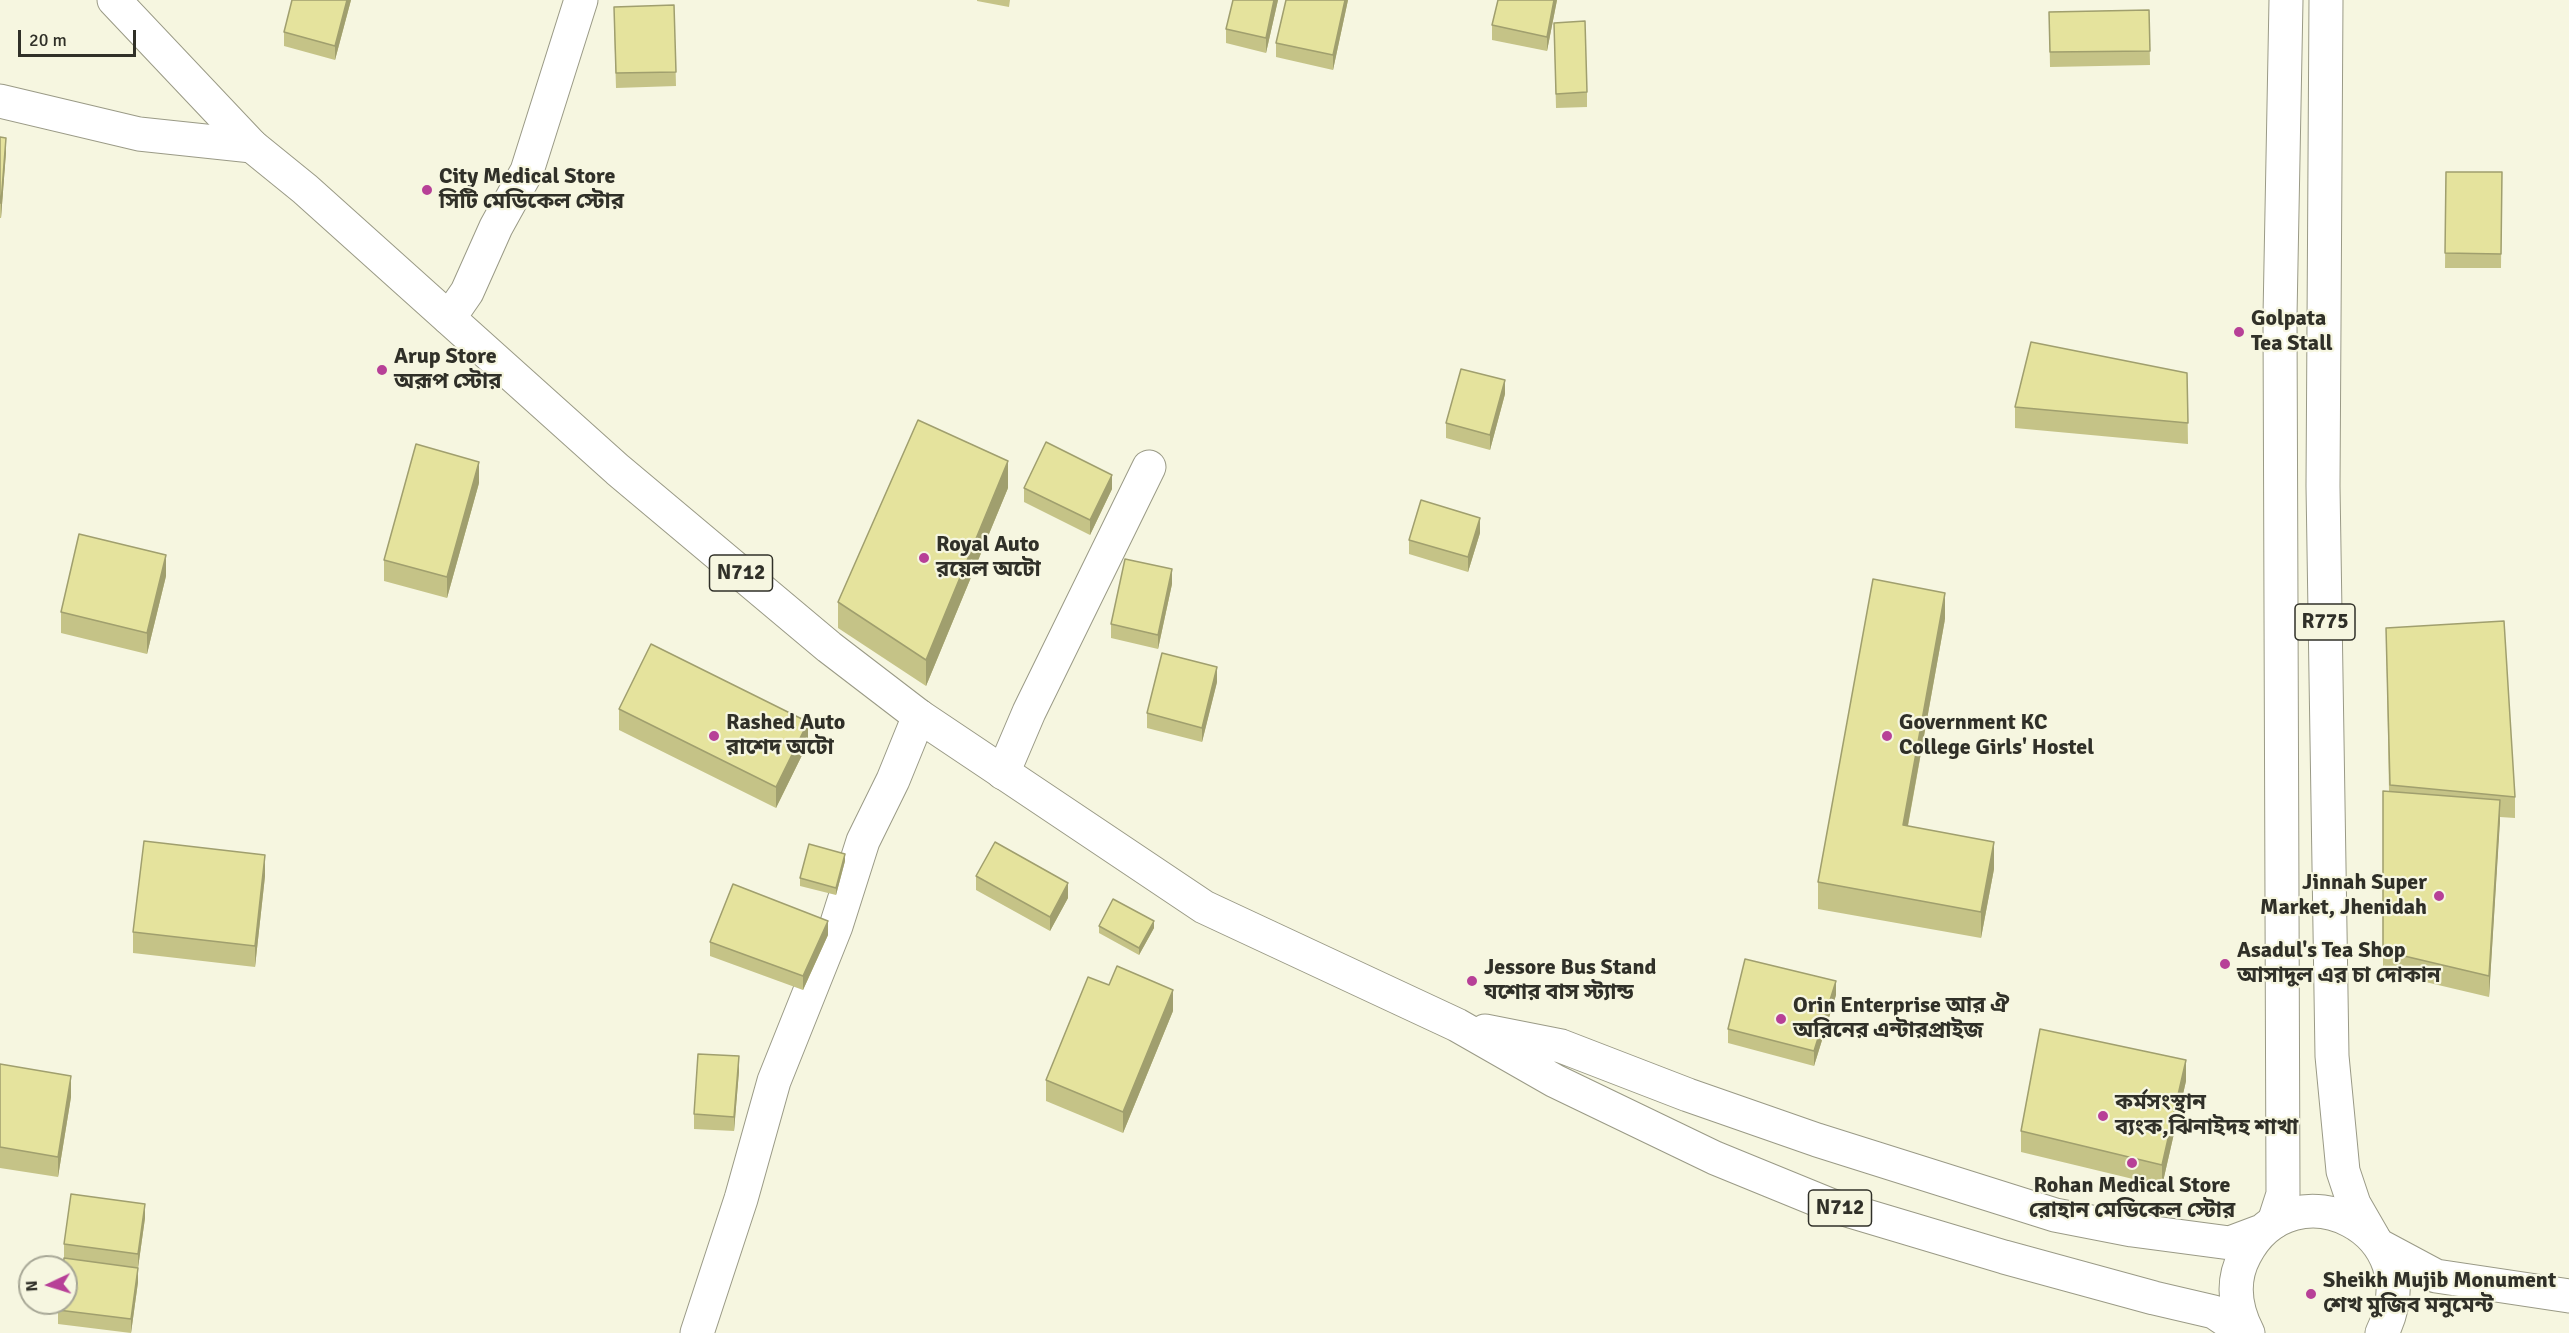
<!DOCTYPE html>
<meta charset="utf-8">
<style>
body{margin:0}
#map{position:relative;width:2569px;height:1333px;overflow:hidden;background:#f6f6e0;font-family:Signika,sans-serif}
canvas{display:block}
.north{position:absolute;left:18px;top:1255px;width:60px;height:60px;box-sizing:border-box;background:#f6f6e0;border:2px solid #a7a796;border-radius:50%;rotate:266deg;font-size:16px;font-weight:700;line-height:24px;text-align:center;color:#303028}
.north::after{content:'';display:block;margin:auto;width:21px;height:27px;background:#b74097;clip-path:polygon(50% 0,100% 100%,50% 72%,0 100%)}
.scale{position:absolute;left:18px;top:30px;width:118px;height:27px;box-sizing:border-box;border:3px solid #303028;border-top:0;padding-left:8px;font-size:18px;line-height:21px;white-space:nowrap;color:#303028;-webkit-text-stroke:4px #f6f6e0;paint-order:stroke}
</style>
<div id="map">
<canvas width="2569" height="1333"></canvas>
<div class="north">N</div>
<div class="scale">20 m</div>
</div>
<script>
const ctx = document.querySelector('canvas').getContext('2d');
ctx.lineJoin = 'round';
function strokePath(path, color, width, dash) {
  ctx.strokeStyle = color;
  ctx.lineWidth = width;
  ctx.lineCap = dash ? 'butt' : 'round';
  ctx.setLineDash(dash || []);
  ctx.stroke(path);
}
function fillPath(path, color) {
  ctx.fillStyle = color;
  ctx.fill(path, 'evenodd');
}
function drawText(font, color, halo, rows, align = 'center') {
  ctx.font = font + ' Signika,"Noto Sans Bengali",sans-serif';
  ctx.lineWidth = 4.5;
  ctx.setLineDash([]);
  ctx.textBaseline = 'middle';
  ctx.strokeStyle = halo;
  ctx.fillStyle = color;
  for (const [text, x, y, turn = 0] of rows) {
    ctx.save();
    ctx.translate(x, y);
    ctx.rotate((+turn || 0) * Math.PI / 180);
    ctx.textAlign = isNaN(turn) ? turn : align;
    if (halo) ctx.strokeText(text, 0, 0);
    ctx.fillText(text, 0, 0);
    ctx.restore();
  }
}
const street = new Path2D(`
 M449,318L467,292L496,227L527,171L581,0
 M1003,773L1029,712L1149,467
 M697,1333L741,1199L774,1081L836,926L863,841L893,780L919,716`);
const secondary = new Path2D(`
 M0,101L139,134L252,146`);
const primary = new Path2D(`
 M2326,0L2323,486L2332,1056L2343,1171L2354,1204L2373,1237
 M2274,1222L2283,1194L2280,316L2286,0`);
const highway = new Path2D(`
 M114,0L252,146L305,189L618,470L829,647L919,716L1204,907L1457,1025L1555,1081L1715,1158L1830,1205L2004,1257L2154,1298L2214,1312L2245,1333
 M1485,1031L1561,1046L1688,1095L1817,1140L2055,1215L2132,1230L2230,1243L2262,1231
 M2380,1246L2436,1276L2569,1296
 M2248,1333C2235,1308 2231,1281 2245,1255C2293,1162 2433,1231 2382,1333`);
strokePath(street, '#9a9a86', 35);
strokePath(secondary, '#9a9a86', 35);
strokePath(primary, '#9a9a86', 35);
strokePath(highway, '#9a9a86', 35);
strokePath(street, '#fff', 33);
strokePath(secondary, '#fff', 33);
strokePath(primary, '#fff', 33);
strokePath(highway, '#fff', 33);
fillPath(new Path2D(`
 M351,0L335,60L284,46V32Z
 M977,0H1010L1009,7L977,1Z
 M1233,0H1278L1266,53L1226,43V29Z
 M1286,0H1348L1333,70L1276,57V43Z
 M1557,0L1547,51L1492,40V25Z
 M674,5L676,86L616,88L614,21Z
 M2149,10L2150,65L2050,67L2049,12Z
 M1554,23L1587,92V107L1556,108Z
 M0,137L6,152L1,218H0Z
 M2446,172H2502L2501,268H2445Z
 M2187,373L2188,444L2015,428V407Z
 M1505,394L1490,450L1446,438V423Z
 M479,483L447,598L384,581V560Z
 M1008,488L926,686L838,628V602Z
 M1024,488L1112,489L1090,535L1024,502Z
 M1480,533L1468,572L1409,554V540Z
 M166,576L147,654L61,633V612Z
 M1172,584L1158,649L1111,638V624Z
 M1945,619L1908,826L1994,869L1981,938L1818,909V882Z
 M2386,628L2515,797V818L2500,817L2489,997L2383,972V791L2389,792Z
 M1217,682L1202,742L1147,728V713Z
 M619,709L808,743L776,808L619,730Z
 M845,861L836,895L800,886V878Z
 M265,876L255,967L133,953V932Z
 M976,876L1068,898L1050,931L976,890Z
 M1099,926L1154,928L1139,955L1099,933Z
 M828,935L803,990L710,956V942Z
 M1836,995L1814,1066L1728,1043V1029Z
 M1173,1011L1123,1133L1046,1101V1080Z
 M0,1064L71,1097L58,1177L0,1168Z
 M739,1071L734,1131L694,1129V1114Z
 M2186,1081L2162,1186L2021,1152V1131Z
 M145,1218L138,1268V1282L131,1333L58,1324V1310L64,1258V1244Z`), '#c5c387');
fillPath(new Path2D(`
 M347,0H351L335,60V46Z
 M1274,0H1278L1266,53V38Z
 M1345,0H1348L1333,70V55Z
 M1554,0H1557L1547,51V37Z
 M6,138V152L1,218V203Z
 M1505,380V394L1490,450V435Z
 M1008,461V488L926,686V660Z
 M479,462V483L447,598V577Z
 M1112,475V489L1090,535V520Z
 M1480,518V533L1468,572V557Z
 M166,555V576L147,654V633Z
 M1172,569V584L1158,649V635Z
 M1945,593V619L1903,852V825Z
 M1217,667V682L1202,742V728Z
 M808,722V743L776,808V787Z
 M2500,800V821L2489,997V976Z
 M1994,842V869L1981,938V912Z
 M845,854V861L836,895V888Z
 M265,855V876L255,967V946Z
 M1068,883V898L1050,931V917Z
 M828,921V935L803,990V976Z
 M1154,921V928L1139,955V948Z
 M1836,981V995L1814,1066V1051Z
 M1173,990V1011L1123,1133V1112Z
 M739,1056V1071L734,1131V1117Z
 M2186,1060V1081L2162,1186V1165Z
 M71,1076V1097L58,1177V1157Z
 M145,1204V1218L138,1268V1254Z
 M138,1268V1282L131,1333V1319Z`), '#a09f6e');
const building = new Path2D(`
 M292,0H347L335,46L284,32Z
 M1233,0H1274L1266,38L1226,29Z
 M1286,0H1345L1333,55L1276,43Z
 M1498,0H1554L1547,37L1492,25Z
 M674,5L676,72L616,73L614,7Z
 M2149,10L2150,51L2050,52L2049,12Z
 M1585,21L1587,92L1556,94L1554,23Z
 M0,137L6,138L1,203H0Z
 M2446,172H2502L2501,254L2445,253Z
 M2031,342L2187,373L2188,423L2015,407Z
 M1461,369L1505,380L1490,435L1446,423Z
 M918,420L1008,461L926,660L838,602Z
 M1046,442L1112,475L1090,520L1024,488Z
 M416,444L479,462L447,577L384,560Z
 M1421,500L1480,518L1468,557L1409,540Z
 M79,534L166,555L147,633L61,612Z
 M1125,559L1172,569L1158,635L1111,624Z
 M1873,579L1945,593L1903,825L1994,842L1981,912L1818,882Z
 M2504,621L2515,797L2390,785L2386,628Z
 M651,644L808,722L776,787L619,709Z
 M1162,653L1217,667L1202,728L1147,713Z
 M2383,791L2500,800L2489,976L2383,951Z
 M144,841L265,855L255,946L133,932Z
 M995,842L1068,883L1050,917L976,876Z
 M809,844L845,854L836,888L800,878Z
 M733,884L828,921L803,976L710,942Z
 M1113,899L1154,921L1139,948L1099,926Z
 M1745,959L1836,981L1814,1051L1728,1029Z
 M1117,966L1173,990L1123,1112L1046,1080L1088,977L1109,985Z
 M2040,1029L2186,1060L2162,1165L2021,1131Z
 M698,1054L739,1056L734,1117L694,1114Z
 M0,1064L71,1076L58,1157L0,1147Z
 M71,1194L145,1204L138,1254L64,1244Z
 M64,1258L138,1268L131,1319L58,1310L59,1303H66V1267H63Z`);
fillPath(building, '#e5e39d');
strokePath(building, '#a09f6e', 1.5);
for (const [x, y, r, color] of [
 [427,190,6,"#b74097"],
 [2239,332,6,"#b74097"],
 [382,370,6,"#b74097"],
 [924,558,6,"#b74097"],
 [714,736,6,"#b74097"],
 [1887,736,6,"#b74097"],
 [2439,896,6,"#b74097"],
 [2225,964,6,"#b74097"],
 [1472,981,6,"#b74097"],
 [1781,1019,6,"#b74097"],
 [2103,1116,6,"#b74097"],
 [2132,1163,6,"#b74097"],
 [2311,1294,6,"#b74097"]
]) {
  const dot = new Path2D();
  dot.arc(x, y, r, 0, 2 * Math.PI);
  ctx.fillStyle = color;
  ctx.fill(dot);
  strokePath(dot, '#f6f6e0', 2);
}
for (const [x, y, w] of [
 [741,573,63],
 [2325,622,60],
 [1840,1208,63]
]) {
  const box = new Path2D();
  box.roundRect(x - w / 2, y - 18, w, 36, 4.5);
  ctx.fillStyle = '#f6f6e0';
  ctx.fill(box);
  strokePath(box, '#303028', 1.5);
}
drawText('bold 21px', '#303028', null, [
 ["N712",741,573],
 ["R775",2325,622],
 ["N712",1840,1208]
]);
drawText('bold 22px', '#303028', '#f6f6e0', [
 ["City Medical Store",439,177],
 ["সিটি মেডিকেল স্টোর",439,202],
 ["Golpata",2251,319],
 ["Tea Stall",2251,344],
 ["Arup Store",394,357],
 ["অরূপ স্টোর",394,382],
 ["Royal Auto",936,545],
 ["রয়েল অটো",936,570],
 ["Rashed Auto",726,723],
 ["রাশেদ অটো",726,748],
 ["Government KC",1899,723],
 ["College Girls' Hostel",1899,748],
 ["Jinnah Super",2427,883,"right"],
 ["Market, Jhenidah",2427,908,"right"],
 ["Asadul's Tea Shop",2237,951],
 ["আসাদুল এর চা দোকান",2237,976],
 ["Jessore Bus Stand",1484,968],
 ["যশোর বাস স্ট্যান্ড",1484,993],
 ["Orin Enterprise আর ঐ",1793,1006],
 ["অরিনের এন্টারপ্রাইজ",1793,1031],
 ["কর্মসংস্থান",2115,1103],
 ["ব্যংক,ঝিনাইদহ শাখা",2115,1128],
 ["Rohan Medical Store",2132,1186,"center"],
 ["রোহান মেডিকেল স্টোর",2132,1211,"center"],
 ["Sheikh Mujib Monument",2323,1281],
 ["শেখ মুজিব মনুমেন্ট",2323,1306]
], 'left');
</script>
